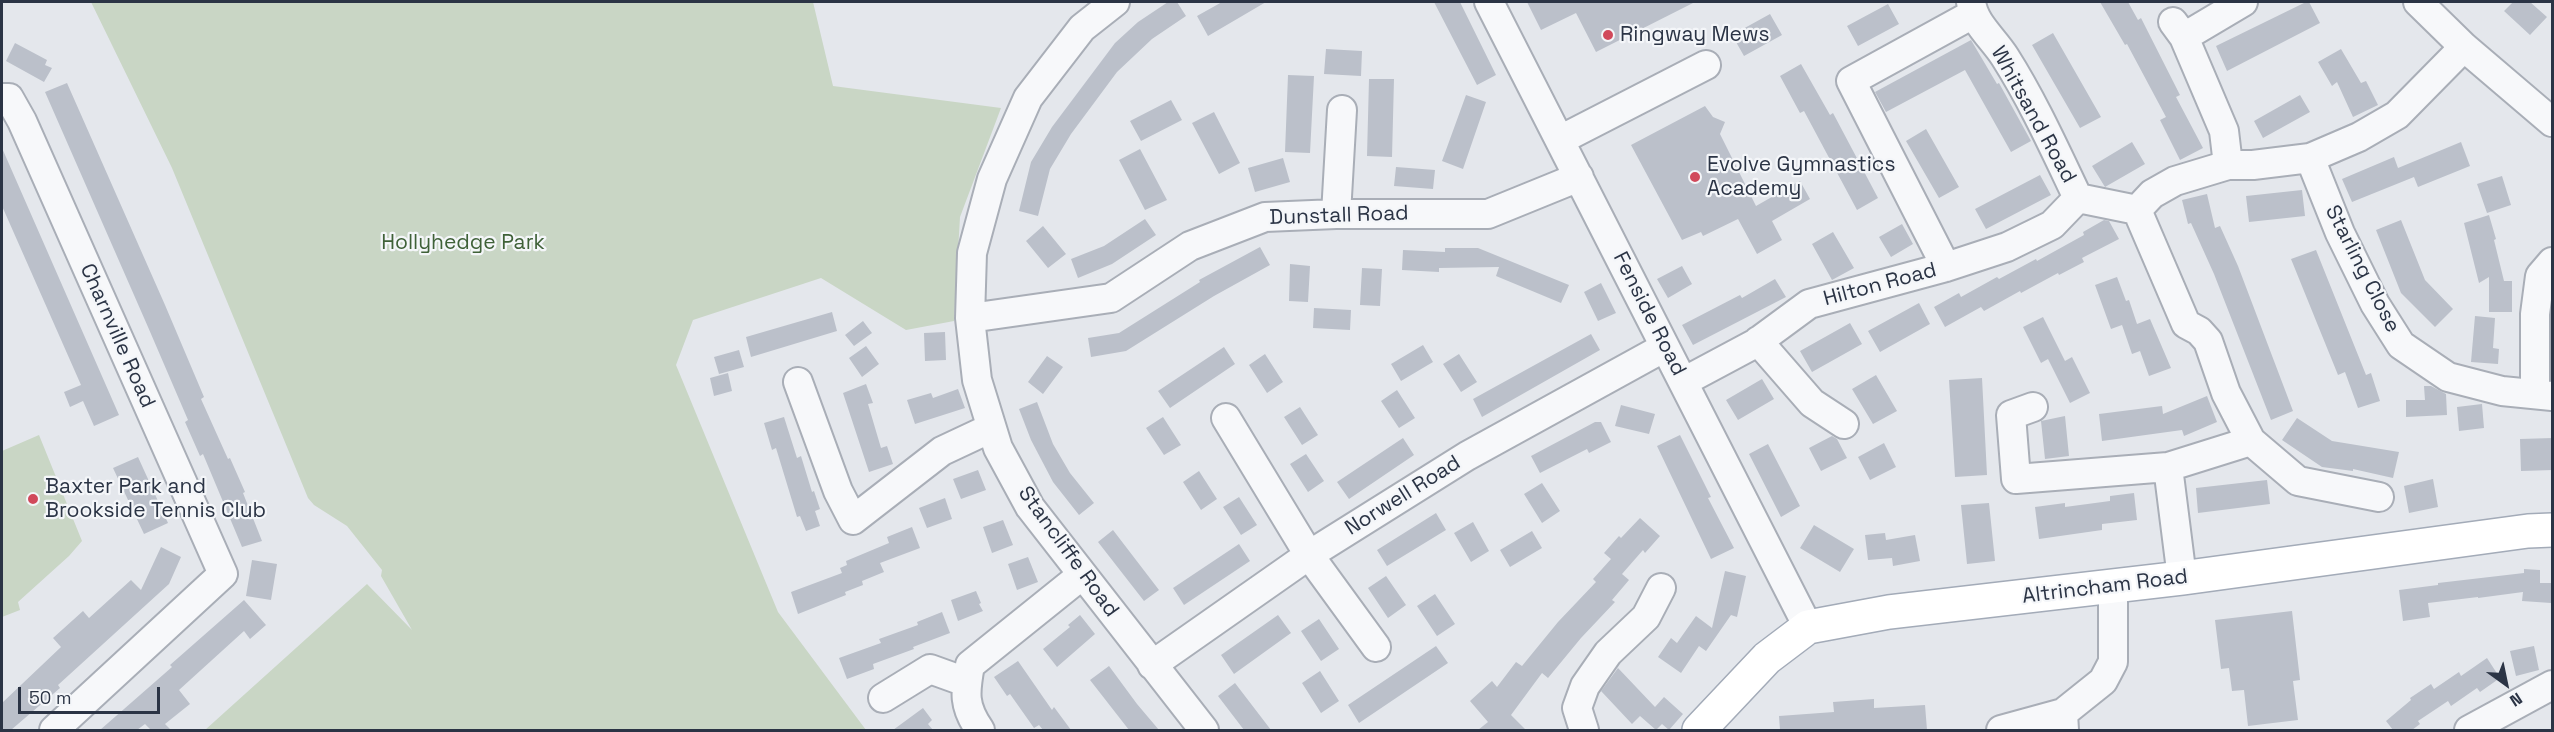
<!DOCTYPE html>
<style>
body{margin:0}
#map{position:relative;width:2554px;height:732px;overflow:hidden;background:#e4e7ec;font-family:"Space Grotesk",sans-serif}
canvas{display:block}
.frame{position:absolute;inset:0;border:3px solid #2b3445;pointer-events:none}
.north{position:absolute;left:2476px;top:654px;width:60px;height:60px;-webkit-text-stroke:4px #f4f6f9;paint-order:stroke;rotate:147deg;font-size:16px;font-weight:700;line-height:24px;text-align:center;color:#2b3445}
.north::after{content:'';display:block;margin:auto;width:21px;height:27px;background:#2b3445;clip-path:polygon(50% 0,100% 100%,50% 72%,0 100%)}
.scale{position:absolute;left:18px;top:687px;width:142px;height:27px;box-sizing:border-box;border:3px solid #2b3445;border-top:0;padding-left:8px;font-size:18px;line-height:21px;white-space:nowrap;color:#2b3445;-webkit-text-stroke:4px #f4f6f9;paint-order:stroke}
</style>
<div id="map">
<canvas width="2554" height="732"></canvas>
<div class="frame"></div>
<div class="north">N</div>
<div class="scale">50 m</div>
</div>
<script>
const ctx = document.querySelector('canvas').getContext('2d');
ctx.lineJoin = 'round';
function fillPath(path, color) {
  ctx.fillStyle = color;
  ctx.fill(path, 'evenodd');
}
function strokePath(path, color, width, dash) {
  ctx.strokeStyle = color;
  ctx.lineWidth = width;
  ctx.lineCap = dash ? 'butt' : 'round';
  ctx.setLineDash(dash || []);
  ctx.stroke(path);
}
function drawText(font, color, halo, rows, align = 'center') {
  ctx.font = font + ' "Space Grotesk",sans-serif';
  ctx.lineWidth = 4.5;
  ctx.setLineDash([]);
  ctx.textBaseline = 'middle';
  ctx.strokeStyle = halo;
  ctx.fillStyle = color;
  for (const [text, x, y, turn = 0] of rows) {
    ctx.save();
    ctx.translate(x, y);
    ctx.rotate((+turn || 0) * Math.PI / 180);
    ctx.textAlign = isNaN(turn) ? turn : align;
    if (halo) ctx.strokeText(text, 0, 0);
    ctx.fillText(text, 0, 0);
    ctx.restore();
  }
}
fillPath(new Path2D(`
 M91,2H813L833,86L1001,108L960,217L954,321L906,330L821,278L693,320L676,365L778,612L866,730H205L367,584L412,630L381,576L382,570L347,526L314,505L308,498L172,168Z
 M39,435L82,541L69,556L18,602L20,610L2,617V451Z`), '#c9d6c5');
fillPath(new Path2D(`
 M1168,2H1177L1186,16L1152,39L1117,72L1071,134L1050,169L1038,216L1019,211L1031,162L1052,127L1115,43L1138,22Z
 M1222,2H1266L1208,36L1197,16Z
 M1434,2H1460L1496,75L1477,85Z
 M1527,2H1695L1596,52L1576,13L1541,30Z
 M2100,2H2128L2138,20L2141,18L2180,95L2176,97L2203,148L2180,160L2160,120L2166,117L2127,44L2125,45Z
 M2306,2H2309L2320,23L2227,71L2216,46Z
 M2513,2H2530L2547,17L2530,35L2504,11Z
 M1888,4L1899,24L1858,46L1847,26Z
 M1770,14L1782,35L1744,56L1732,35Z
 M2053,33L2101,117L2080,128L2032,45Z
 M1971,40L1997,84L1999,83L2031,141L2011,152L1965,70L1886,112L1875,92Z
 M15,43L47,60L45,65L52,68L44,82L6,61Z
 M1326,49L1362,51L1361,76L1324,74Z
 M2341,49L2361,83L2366,81L2378,105L2353,117L2337,82L2332,86L2318,62Z
 M1801,64L1830,115L1833,113L1878,198L1857,210L1804,111L1800,113L1780,76Z
 M1288,75L1314,76L1310,153L1285,152Z
 M1369,79H1394L1392,157L1367,156Z
 M67,83L165,305L204,397L201,399L228,459L230,458L245,492L243,493L262,541L242,547L203,454L200,456L185,422L188,420L148,327L45,92Z
 M1466,95L1486,102L1463,169L1442,161Z
 M2300,95L2310,112L2263,138L2254,121Z
 M1171,100L1182,120L1141,141L1130,121Z
 M1705,106L1713,117L1725,122L1720,134L1756,206L1800,181L1810,199L1772,221L1782,240L1757,254L1738,219L1703,236L1701,232L1682,240L1631,145Z
 M1214,112L1240,163L1219,174L1192,123Z
 M1926,129L1959,187L1939,198L1906,141Z
 M2132,142L2145,164L2105,187L2092,166Z
 M2461,142L2470,166L2418,187L2414,177L2352,202L2342,179L2394,157L2398,168Z
 M2,148L119,415L94,426L83,401L70,407L64,392L81,385L2,206Z
 M1140,149L1167,200L1145,210L1119,160Z
 M1283,158L1290,182L1255,192L1248,168Z
 M1396,167L1435,170L1433,189L1394,186Z
 M2040,175L2051,195L1986,229L1975,209Z
 M2502,176L2511,205L2487,213L2477,184Z
 M2302,190L2305,216L2249,222L2246,196Z
 M2207,194L2215,228L2220,226L2238,266L2293,411L2271,420L2214,274L2191,223L2188,224L2182,200Z
 M2489,215L2496,239L2494,240L2504,281H2512V312H2489V277L2479,283L2464,223Z
 M1145,219L1156,235L1112,264L1078,278L1071,259L1104,246Z
 M2104,220L2109,221L2119,239L2082,258L2084,262L2059,275L2058,273L2021,293L2020,291L1984,311L1981,307L1945,327L1934,307L1959,293L1961,297L1997,277L1999,279L2036,259L2037,261L2084,235L2083,232Z
 M2401,220L2425,280L2453,309L2435,327L2401,293L2376,230Z
 M1902,224L1913,244L1891,257L1879,237Z
 M1043,226L1066,254L1048,268L1026,241Z
 M1833,232L1854,268L1832,280L1812,244Z
 M1260,247L1270,265L1214,296L1126,351L1091,357L1088,338L1119,333L1200,282L1199,280Z
 M1445,248H1478L1569,285L1561,303L1496,276L1499,267L1439,268V272L1402,270L1403,250L1445,252Z
 M2316,250L2366,375L2371,373L2380,401L2358,408L2345,372L2338,375L2291,259Z
 M1290,264L1310,266L1308,302L1289,301Z
 M1682,266L1692,284L1668,298L1657,279Z
 M1362,268L1382,269L1380,306L1360,305Z
 M2117,277L2126,301L2129,300L2137,324L2150,319L2171,368L2149,376L2140,351L2132,354L2122,325L2111,329L2095,285Z
 M1775,279L1786,297L1693,345L1682,325L1740,295L1742,298Z
 M1601,283L1616,313L1598,321L1584,292Z
 M1919,303L1930,324L1880,352L1868,331Z
 M1314,308L1351,310L1350,330L1313,328Z
 M832,312L837,331L751,357L746,337Z
 M2475,316L2495,318L2493,348L2499,349L2498,364L2471,362Z
 M2043,317L2065,361L2072,357L2090,393L2070,403L2048,359L2041,363L2023,327Z
 M863,321L872,333L854,346L845,335Z
 M1850,323L1862,344L1812,372L1800,351Z
 M945,332L946,360L925,361L924,333Z
 M1591,334L1600,350L1482,417L1473,399Z
 M1423,345L1433,362L1401,381L1391,364Z
 M866,346L879,364L862,377L849,358Z
 M1224,347L1235,364L1170,408L1158,391Z
 M739,350L744,367L719,374L714,357Z
 M1265,354L1283,382L1267,393L1249,365Z
 M1459,354L1477,382L1461,392L1443,364Z
 M1047,356L1063,367L1043,394L1028,382Z
 M728,373L732,391L714,396L710,378Z
 M1876,375L1897,411L1873,424L1852,389Z
 M1982,378L1987,475L1955,477L1949,380Z
 M1762,379L1774,399L1738,420L1726,400Z
 M866,384L873,403L868,404L881,448L887,446L893,464L869,472L843,393Z
 M2424,386H2431L2446,394L2447,415L2406,417V400H2425Z
 M958,389L965,408L915,424L907,400L931,393L933,398Z
 M1397,390L1415,418L1399,428L1381,401Z
 M2207,396L2217,422L2184,436L2182,430L2102,441L2099,414L2162,406L2163,414Z
 M1037,402L1053,444L1070,473L1094,503L1079,515L1053,482L1031,440L1019,409Z
 M2482,404L2484,428L2459,431L2457,407Z
 M1621,405L1655,414L1649,434L1615,426Z
 M1300,407L1318,435L1302,445L1284,417Z
 M2065,416L2069,456L2045,459L2041,421Z
 M784,417L797,458L801,456L812,492L814,491L820,509L815,511L820,526L806,531L800,516L797,517L776,448L772,450L764,423Z
 M1163,417L1181,445L1164,455L1146,428Z
 M2297,418L2332,441L2399,452L2393,478L2353,469V471L2322,467L2282,440Z
 M1595,422H1601L1611,442L1589,453L1587,449L1540,473L1531,456Z
 M1680,435L1711,497L1708,498L1734,548L1711,559L1657,446Z
 M1832,436L1837,439L1847,458L1821,471L1809,448Z
 M1403,438L1414,455L1349,499L1337,482Z
 M2553,438V470L2521,471L2520,439Z
 M1884,443L1896,467L1870,480L1858,457Z
 M1768,444L1800,506L1781,517L1749,454Z
 M1306,454L1324,481L1308,492L1290,464Z
 M138,457L168,523L144,534L113,468Z
 M978,470L986,490L961,499L953,479Z
 M1199,471L1217,499L1201,510L1183,482Z
 M2433,479L2438,507L2409,513L2404,486Z
 M2267,480L2270,504L2198,513L2196,488Z
 M1542,483L1560,511L1542,523L1524,494Z
 M2134,493L2137,520L2102,524V530L2039,539L2035,507L2065,503V507L2110,501V496Z
 M1239,497L1257,525L1241,535L1223,507Z
 M945,498L952,519L927,528L919,508Z
 M1989,503L1995,561L1967,564L1961,505Z
 M1436,513L1446,530L1387,566L1377,550Z
 M1640,518L1660,536L1645,553L1643,550L1622,574L1629,580L1612,600L1615,602L1581,638L1548,678L1542,673L1511,715L1526,730H1478L1488,722L1470,701L1492,681L1497,687L1516,662L1522,666L1558,622L1596,582L1593,579L1611,559L1604,553L1619,536L1621,538Z
 M1003,520L1013,545L992,553L983,527Z
 M1473,522L1489,551L1471,562L1454,533Z
 M1814,525L1854,549L1840,572L1800,548Z
 M912,527L920,548L880,563L884,572L862,581L863,585L845,592L846,595L798,614L791,592L842,573L840,568L847,565L846,561L889,543L887,537Z
 M1113,530L1159,590L1144,601L1098,542Z
 M1532,531L1542,548L1510,567L1500,550Z
 M1885,533L1886,540L1915,535L1920,561L1893,566L1892,558L1868,560L1865,535Z
 M1239,544L1250,561L1184,605L1173,588Z
 M161,547L181,557L169,584L58,685L60,688L11,730H2V703L61,647L53,638L83,611L89,618L131,580L141,590Z
 M1028,557L1038,582L1017,590L1008,564Z
 M252,560L277,564L271,600L246,596Z
 M2524,569L2540,570V583H2552L2551,603L2522,601L2523,592L2478,598V597L2428,603L2430,617L2403,621L2399,590L2438,585V583L2524,573Z
 M1725,571L1746,576L1737,617L1731,615L1706,651L1699,646L1681,673L1658,657L1671,638L1677,643L1696,616L1712,628Z
 M1386,576L1406,605L1388,618L1368,588Z
 M976,591L981,603L979,604L983,611L958,621L951,600Z
 M1435,594L1455,624L1437,636L1417,606Z
 M244,600L266,625L250,639L244,631L179,690L190,704L165,724L171,730H151L145,724L137,730H100L172,667L170,665Z
 M2292,611L2300,680L2293,681L2298,720L2248,726L2244,690L2232,691L2229,668L2221,669L2215,620Z
 M942,612L950,633L913,647L914,649L873,664L874,669L847,679L839,658L881,643L879,639L918,625L917,622Z
 M1080,615L1095,634L1057,667L1043,649L1070,627L1068,625Z
 M1278,615L1291,633L1234,674L1221,655Z
 M1319,619L1339,649L1321,661L1301,631Z
 M1436,646L1448,663L1359,723L1348,705Z
 M2534,646L2539,670L2516,676L2510,651Z
 M2487,658L2500,678L2480,692L2477,688L2451,706L2448,701L2418,721L2420,724L2412,730H2393L2386,721L2411,700L2410,698L2431,684L2434,689L2459,672L2461,676Z
 M1018,661L1052,710L1054,707L1071,730H1043L1039,725L1034,728L1010,694L1007,696L994,677Z
 M1109,666L1137,704L1159,730H1129L1090,680Z
 M1618,668L1655,707L1664,697L1683,714L1669,730L1662,724L1656,730L1640,716L1632,724L1601,691Z
 M1320,671L1339,701L1321,713L1302,683Z
 M1235,683L1271,730H1244L1218,696Z
 M1874,699V708L1925,705L1927,730H1780L1779,716L1834,712L1833,702Z
 M923,708L932,720L928,724L933,730H893Z`), '#bbc0ca');
const minor = new Path2D(`
 M1115,2L1082,28L1028,98L992,179L972,253L970,318L977,380L998,448L1030,507L1204,730
 M1489,2L1808,627
 M1971,2C1974,24 1993,38 2005,57C2033,101 2055,150 2078,198
 M2418,2L2464,47L2552,122
 M2173,22L2184,37L2224,131L2228,165
 M2184,37L2243,2
 M2,98H9L22,121L223,574L54,730
 M1560,140L1706,65
 M2310,158L2340,233L2375,304L2401,345L2448,377L2502,391L2552,396
 M2078,198L2137,210L2152,194L2175,181L2228,165H2253L2310,158L2359,137L2397,115L2464,47
 M2137,210L2186,324L2199,331L2208,341L2226,393L2251,441L2298,481L2379,497
 M1336,214L1342,110
 M1946,267L1851,81L1973,14
 M970,318L1111,298L1190,246L1265,217L1336,214H1488L1579,177
 M1758,341L1812,403L1844,424
 M798,382L838,491L853,520L942,451L991,428
 M1683,382L1756,343L1809,304L1946,267L2007,247L2052,225L2078,198
 M2535,393V314L2540,276L2552,262
 M2033,407L2011,415L2016,479L2168,467L2251,441
 M1226,418L1309,555L1376,647
 M2168,467L2182,578
 M1152,665L1309,555L1467,456L1665,347
 M883,698L930,669L966,682
 M980,730C963,706 965,692 970,665L1082,575
 M1584,730L1577,708L1585,686L1608,653L1646,617L1661,588
 M2001,730L2063,713
 M2064,730L2063,713L2103,681L2113,662V586
 M2469,730L2552,685`);
const major = new Path2D(`
 M1699,730L1767,658L1808,627L1889,612L2182,578L2528,531L2552,530`);
strokePath(minor, '#a9aeb7', 32);
strokePath(major, '#a3abb8', 36);
strokePath(minor, '#f7f8fa', 28);
strokePath(major, '#fff', 33);
for (const [x, y, r, color] of [
 [1608,35,6,"#d1495b"],
 [1695,177,6,"#d1495b"],
 [33,499,6,"#d1495b"]
]) {
  const dot = new Path2D();
  dot.arc(x, y, r, 0, 2 * Math.PI);
  ctx.fillStyle = color;
  ctx.fill(dot);
  strokePath(dot, '#f4f6f9', 2);
}
drawText('21px', '#2b3445', '#f4f6f9', [
 ["Ringway Mews",1620,35],
 ["Evolve Gymnastics",1707,165],
 ["Academy",1707,189],
 ["Baxter Park and",45,487],
 ["Brookside Tennis Club",45,511]
], 'left');
drawText('21px', '#2b3445', '#f4f6f9', [
 ["Whitsand Road",2033,115,61],
 ["Dunstall Road",1339,216,-2],
 ["Starling Close",2362,269,63],
 ["Hilton Road",1880,285,-15],
 ["Fenside Road",1649,314,63],
 ["Charnville Road",117,336,66],
 ["Norwell Road",1403,496,-32],
 ["Stancliffe Road",1068,552,54],
 ["Altrincham Road",2105,587,-7]
]);
drawText('21px', '#3f6138', '#f4f6f9', [
 ["Hollyhedge Park",463,243]
]);
</script>
